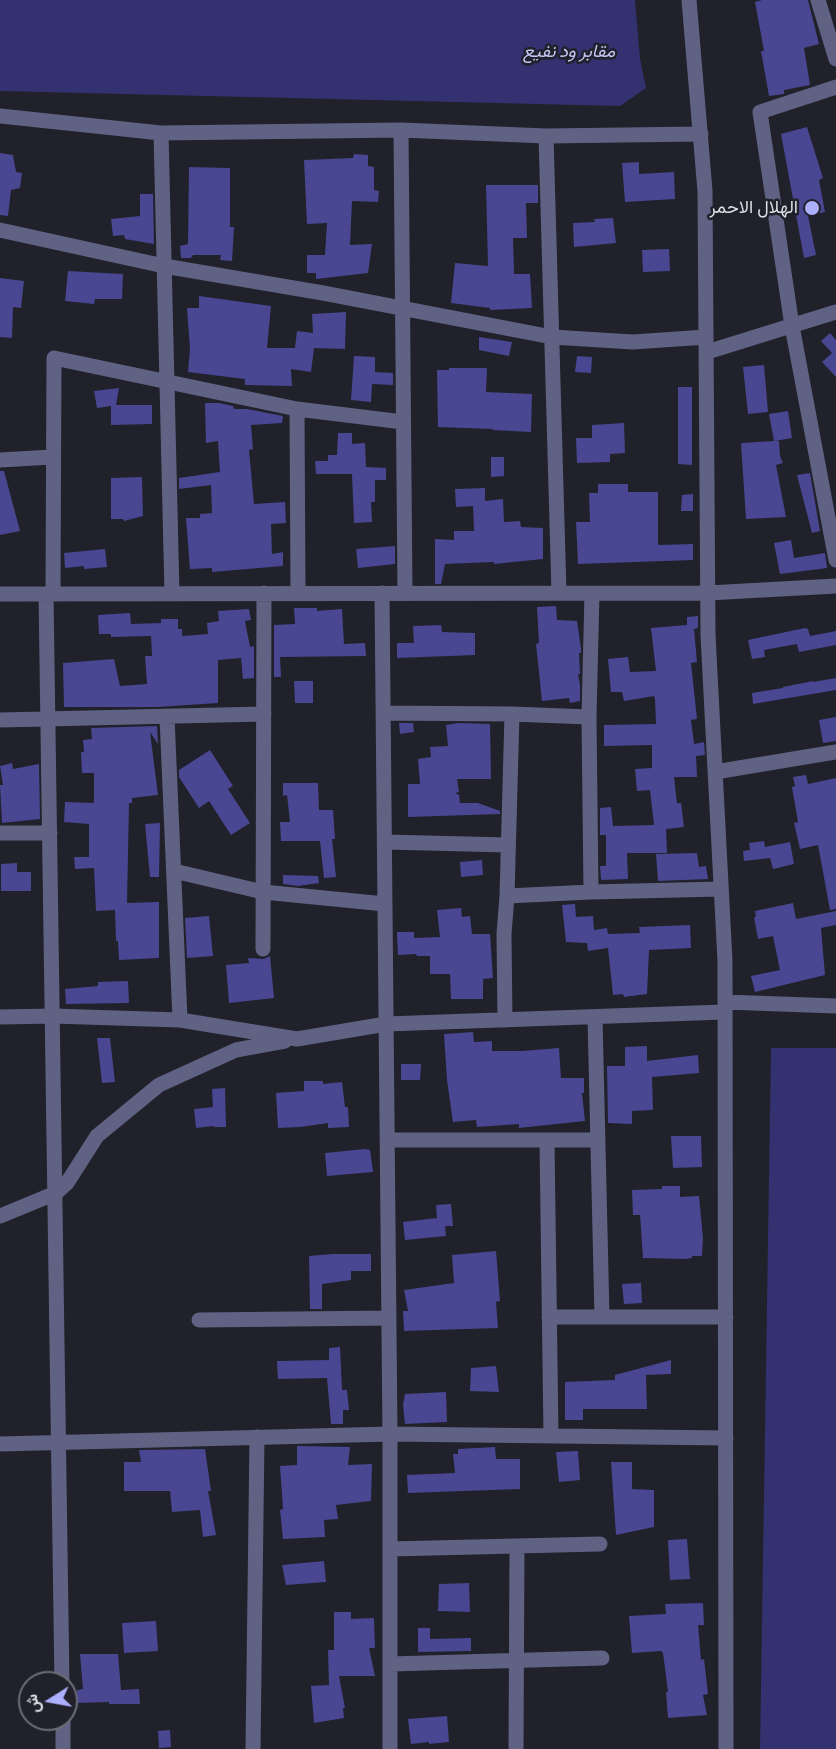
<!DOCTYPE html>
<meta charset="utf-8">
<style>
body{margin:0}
#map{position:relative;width:836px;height:1749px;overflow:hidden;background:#20212a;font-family:"IBM Plex Serif",Vazirmatn,serif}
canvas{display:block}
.north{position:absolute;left:18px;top:1671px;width:60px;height:60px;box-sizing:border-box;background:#20212a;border:2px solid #6c6d75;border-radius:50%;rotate:259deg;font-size:16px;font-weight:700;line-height:24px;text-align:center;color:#dedfe5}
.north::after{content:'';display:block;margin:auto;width:21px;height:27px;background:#acaffb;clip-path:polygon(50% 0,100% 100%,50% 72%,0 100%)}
</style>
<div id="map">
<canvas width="836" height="1749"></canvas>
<div class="north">ش</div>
</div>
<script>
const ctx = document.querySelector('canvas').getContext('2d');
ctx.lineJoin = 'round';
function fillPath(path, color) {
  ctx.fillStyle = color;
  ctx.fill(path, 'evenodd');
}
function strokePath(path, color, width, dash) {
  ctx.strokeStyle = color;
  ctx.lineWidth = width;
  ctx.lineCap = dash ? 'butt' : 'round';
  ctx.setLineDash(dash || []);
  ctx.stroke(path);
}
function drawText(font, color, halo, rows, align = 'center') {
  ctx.font = font + ' "IBM Plex Serif",Vazirmatn,serif';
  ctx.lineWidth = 5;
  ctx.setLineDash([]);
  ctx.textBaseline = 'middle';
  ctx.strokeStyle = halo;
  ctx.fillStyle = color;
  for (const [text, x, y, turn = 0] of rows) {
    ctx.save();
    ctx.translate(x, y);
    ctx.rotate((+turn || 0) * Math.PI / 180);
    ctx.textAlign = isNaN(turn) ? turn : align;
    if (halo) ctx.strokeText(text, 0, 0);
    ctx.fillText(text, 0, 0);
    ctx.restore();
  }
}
fillPath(new Path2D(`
 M0,0H635L640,59L646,88L620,106L0,91Z
 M771,1048H836V1749H760Z`), '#343170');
fillPath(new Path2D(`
 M762,0H808L819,44L804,48L810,85L784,90V94L769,96L761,51H764L755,2Z
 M807,127L823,178L819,180L825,212L808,216L816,255L804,258L781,134Z
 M0,153L13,155L16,172L22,173L20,188L11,190L8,216L0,215Z
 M354,154L368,155V166L374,167V190L379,191L378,202L352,201L350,245L372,244L368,273L316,279V273H307V255H325L327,223L307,224L304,160L353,158Z
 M639,162V174L674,172L675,199L625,202L622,163Z
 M189,167L230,168V227H234L232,261L220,260L221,255H193L191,258H181L180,246L188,244Z
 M486,185H538V203H526L527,238H513L514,274H530L532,308L490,310V308L451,303L455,263L488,266Z
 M140,194H153L154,244L125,239L124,235L113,236L111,219L140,216Z
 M613,218L616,243L574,247L573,223L595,222L594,219Z
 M669,249L670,271L643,272L642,250Z
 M68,271L123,274L122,299H95L94,304L65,301Z
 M0,278L24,281L21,308L13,307L12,338L0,337Z
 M199,296L271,306L267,348H295L297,331L313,333L312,314L346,312L345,349L314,348L311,372L291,369L292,386L245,385V379L188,372L190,349L187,308H199Z
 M830,333L836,340V377L822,362L832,353L821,341Z
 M479,337L512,342L509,356L479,350Z
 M354,356L375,357V372L393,373V385L372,384L371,402L351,400Z
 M577,356L592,357L591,373L575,372Z
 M764,365L768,412L748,414L743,367Z
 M449,368H487L486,392L532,394L531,432L492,430L493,429L438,427L437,370H449Z
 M678,387H692V465L678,464Z
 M119,388L116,405H152V424L111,425V406L97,408L94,391Z
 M205,403H219L233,406L234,409H247L283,416L282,423L251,425L253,449L249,450L254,504L285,502L286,523L271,524L272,554L283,552V566L212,572V568L190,569L186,518H200V514L212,513L211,485L179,489V478L220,472L218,441L206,443Z
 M788,411L792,438L775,441H779L780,456L783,463L776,465L786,517L746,519L741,443L774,441L769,414Z
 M624,423L625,453L610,454V462L577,463L576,438H592V425Z
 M338,433H352V444L365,443L366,467L386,468V480H375V502H371L372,522L354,523L352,474H316L315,461H328V455H337Z
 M491,457H504V476L491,477Z
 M0,471H4L20,531L0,535Z
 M810,473L820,531L812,533L797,475Z
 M142,477L143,516L124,521L123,519H111V478Z
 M598,484H628V492H658V545L693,544V560L578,564L576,522H590L589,493H598Z
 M485,488V501L503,499L504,522L520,521L521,527L543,528V559L494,564V562L445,564L441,584H435V539L454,540V531H474L473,506L456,507L455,489Z
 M693,494V511H681L682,495Z
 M791,540L794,558L825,553L827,568L780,574L774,543Z
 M395,546V564L358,568L356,549Z
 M105,549L107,567L84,569V566L65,568L64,553Z
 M556,606L557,620L577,621L581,649V653H579L580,674H578L580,685V701L570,703L569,698L542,701L536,644L539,643L537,607Z
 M294,608H317V611L342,609L344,644L365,643L366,656L280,657L281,677H274V625L295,624Z
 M249,609L251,620L245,621L250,647L254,646V678L243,679L241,658L218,660V703L157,707H64L63,663L114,659L120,686L147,684L145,656H152L151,636L111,637V634H99L98,615L130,613L131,624L161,623V619H178V629H182V636L208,634L207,623L219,621L218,611Z
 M698,616V628L694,629L697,662L691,663L697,719L691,720L694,744L704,742L705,755L696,756L697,777H674L677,803H681L684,827L666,829L667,853H627L628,879L601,880L600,866H606V835H600V808L611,807L613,826L654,825L650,790L637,791L635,769L652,768V745L604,746V725L656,724L655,699L654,696L624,701L622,692H611L608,659L628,657L630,672L656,671L651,628L687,625V617Z
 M441,625L442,632L475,633V655L397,658V643H414L413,626Z
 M805,628L808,629L810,636L836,631V645L799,652L797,644L764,650L765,657L752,659L748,640Z
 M836,678V690L753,704L752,693L783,688V687L813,681V682Z
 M294,681H313V703H295Z
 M836,717V741L823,743L819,720Z
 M399,723H413L414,732L400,734Z
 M458,723L490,724L491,779H457L459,792L455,793L459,795L460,803H478L500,811V814L408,817V784H420L418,759L431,757L430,747L448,746L446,725Z
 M157,726L158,744L150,732L158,795L132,798V803H129L127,903L159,902V958L119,960L118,941H116L115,910L96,911L94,868L75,869L74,857H89V824L64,822L65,802L94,803V773H82L81,752H84L83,740L92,739L91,728Z
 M210,750L233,786L228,789L250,823L231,835L209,801L199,808L179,777V770Z
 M12,763L13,769L39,764L40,819L2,823L0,785H3L0,766Z
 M806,775L808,784L836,778V909L830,910L818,845L800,849L794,823L798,822L792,787L795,786L793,777Z
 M283,783H318L319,810H333L335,839H332L336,877L324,878L320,841H281L280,822H290L287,795L283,796Z
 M160,823L159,877H150L145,824Z
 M764,841L765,847L790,842L794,864L773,869L770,858L744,861L743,851L750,850L749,843Z
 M697,853L699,867L706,866L708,879L658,881L656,854Z
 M482,860L483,875L461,877L460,862Z
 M17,863V872H31V891H1V864Z
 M283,875L318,876L319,883L298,886L283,884Z
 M793,903L796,919L836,911V925L821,928L825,975L755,992L751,976L780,970L773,936L758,939L754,917H756L755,911Z
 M575,904L576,917L593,916L594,930L607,928L608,934L640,933L639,927L690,925L691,948L649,950L647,994L624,997L623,994L613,995L608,948L588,951L587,943L566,942L562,905Z
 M461,908L462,917L470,916L472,934H490L493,978L483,979V999H451L450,974H430V956H417L416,954L398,955L397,932H414V938L440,937L437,910Z
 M209,916L213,956L187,958L185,918Z
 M270,956L274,998L229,1003L226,965L249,963L248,958L264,959Z
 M128,981L129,1003L66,1004L65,989L98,986V982Z
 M473,1032L474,1042L492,1041V1051H522L559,1048L561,1078H584V1093H582L585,1121L519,1128V1124L477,1127L476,1120L453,1122L447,1080L444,1034Z
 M97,1038H110L115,1082L102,1083Z
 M647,1046V1061L698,1055L699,1073L652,1077L653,1110L632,1111V1124L608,1123L607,1066H625V1047Z
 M401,1064H421L420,1080H401Z
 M304,1081H323V1084L342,1082L345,1107H348L349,1127L328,1128V1123L300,1127L278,1128L276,1093L304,1091Z
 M225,1088L226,1127H214V1126L196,1128L194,1109L213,1107L212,1089Z
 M671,1136H701L702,1167L673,1168Z
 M365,1149L370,1150L373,1172L327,1176L325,1153Z
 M662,1186H680V1197L699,1196L703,1238L702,1256H692V1258L686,1259L643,1258L640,1215H633L632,1190L662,1189Z
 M451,1204L453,1226H445L446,1236L405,1240L403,1222L437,1218L436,1205Z
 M496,1251L500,1301L496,1302L498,1328L404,1331L403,1311H408L404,1290L454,1283L452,1255Z
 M333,1254H371V1271H351V1280L322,1284V1309H310L309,1256Z
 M641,1283L642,1303L624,1304L622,1284Z
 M340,1347L342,1390H347L349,1410H343V1424H331L327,1378L278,1379L277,1361L329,1360V1348Z
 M671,1360V1374L646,1375L647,1409H583V1420H565V1382L615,1380V1375Z
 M496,1366L499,1392L470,1391L471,1368Z
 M446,1392L447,1422L405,1424L403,1405L405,1394Z
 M297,1446L350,1447L348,1465L372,1464L371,1501L336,1505L338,1519L324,1520L325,1537L283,1539L280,1510L283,1509L280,1466L297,1465Z
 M495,1447L496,1459H520V1489L408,1493L407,1475L455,1473L453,1454H458V1449Z
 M205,1449L211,1491H208L216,1535L203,1537L200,1510L172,1512L170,1491H124V1462H141L139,1450Z
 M578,1451L580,1480L559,1482L556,1452Z
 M611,1462H632V1489L654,1490V1527L616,1535Z
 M687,1539L690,1579L670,1580L668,1540Z
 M324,1561L326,1582L286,1585L282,1565Z
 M469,1583L470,1612L438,1611L439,1584Z
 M703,1603L704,1625H698L701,1660L704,1659L708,1694L703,1695L707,1715L668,1718L666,1692H668L663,1653L661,1651L632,1653L629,1616L666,1614L665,1604Z
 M334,1612H351V1619L374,1618L375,1648H369L375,1676H339L345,1708H343L344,1718L314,1723L311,1686L329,1685L328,1650H334Z
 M156,1621L158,1651L124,1653L122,1623Z
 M418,1628H430V1639L471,1638V1651L418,1652Z
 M80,1654H118L121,1690L139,1689L140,1704H109V1702L77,1703V1690L83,1689Z
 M447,1716L449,1742L429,1744V1742L411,1744L408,1719Z
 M170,1730L171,1747L159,1748L158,1731Z`), '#494692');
strokePath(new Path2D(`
 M689,0L705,191L708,635L725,961L726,1749
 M818,0L836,59
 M836,87L760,112L792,326L836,560
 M0,116L161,133L401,130L546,136L701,134
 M401,130L405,593
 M161,133L172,594
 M546,136L559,593
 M0,230L164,266L323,293L552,337L633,342L706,337
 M707,352L836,312
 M297,409L298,594
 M0,460L52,457
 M382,593L390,1434V1749
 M0,594L708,593L836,586
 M46,594L62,1683
 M53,594L54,358L297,409L403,422
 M383,713L512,714L589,717
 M167,717L180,1020
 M0,720L264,714
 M715,772L836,752
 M0,833H50
 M385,842L508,845
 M174,871L263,892L385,904
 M591,892L589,717L592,593
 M507,896L512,714
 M263,949L264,593
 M725,1002L836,1006
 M0,1017L53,1016L180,1020L297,1039L386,1024L724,1012
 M595,1017L602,1317
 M505,1020L504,934L507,896L591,892L721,889
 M387,1140H598
 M547,1140L551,1436
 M0,1216L56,1193L67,1183L97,1136L159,1085L236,1050L285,1041
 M549,1317H726
 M199,1320L389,1318
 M0,1444L390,1434L726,1438
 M390,1549L600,1544
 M390,1664L602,1658
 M63,1719V1749
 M253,1749L257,1437
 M516,1749L517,1546`), '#606284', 15);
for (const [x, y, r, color] of [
 [812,208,8,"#acaffb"]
]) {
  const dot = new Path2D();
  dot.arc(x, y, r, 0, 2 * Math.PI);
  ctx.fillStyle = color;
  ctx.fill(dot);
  strokePath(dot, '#20212a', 2);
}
drawText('italic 18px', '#c2c5f1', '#20212a', [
 ["مقابر ود نفيع",569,52]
]);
drawText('18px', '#dedfe5', '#20212a', [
 ["الهلال الاحمر",798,208]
], 'right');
</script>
